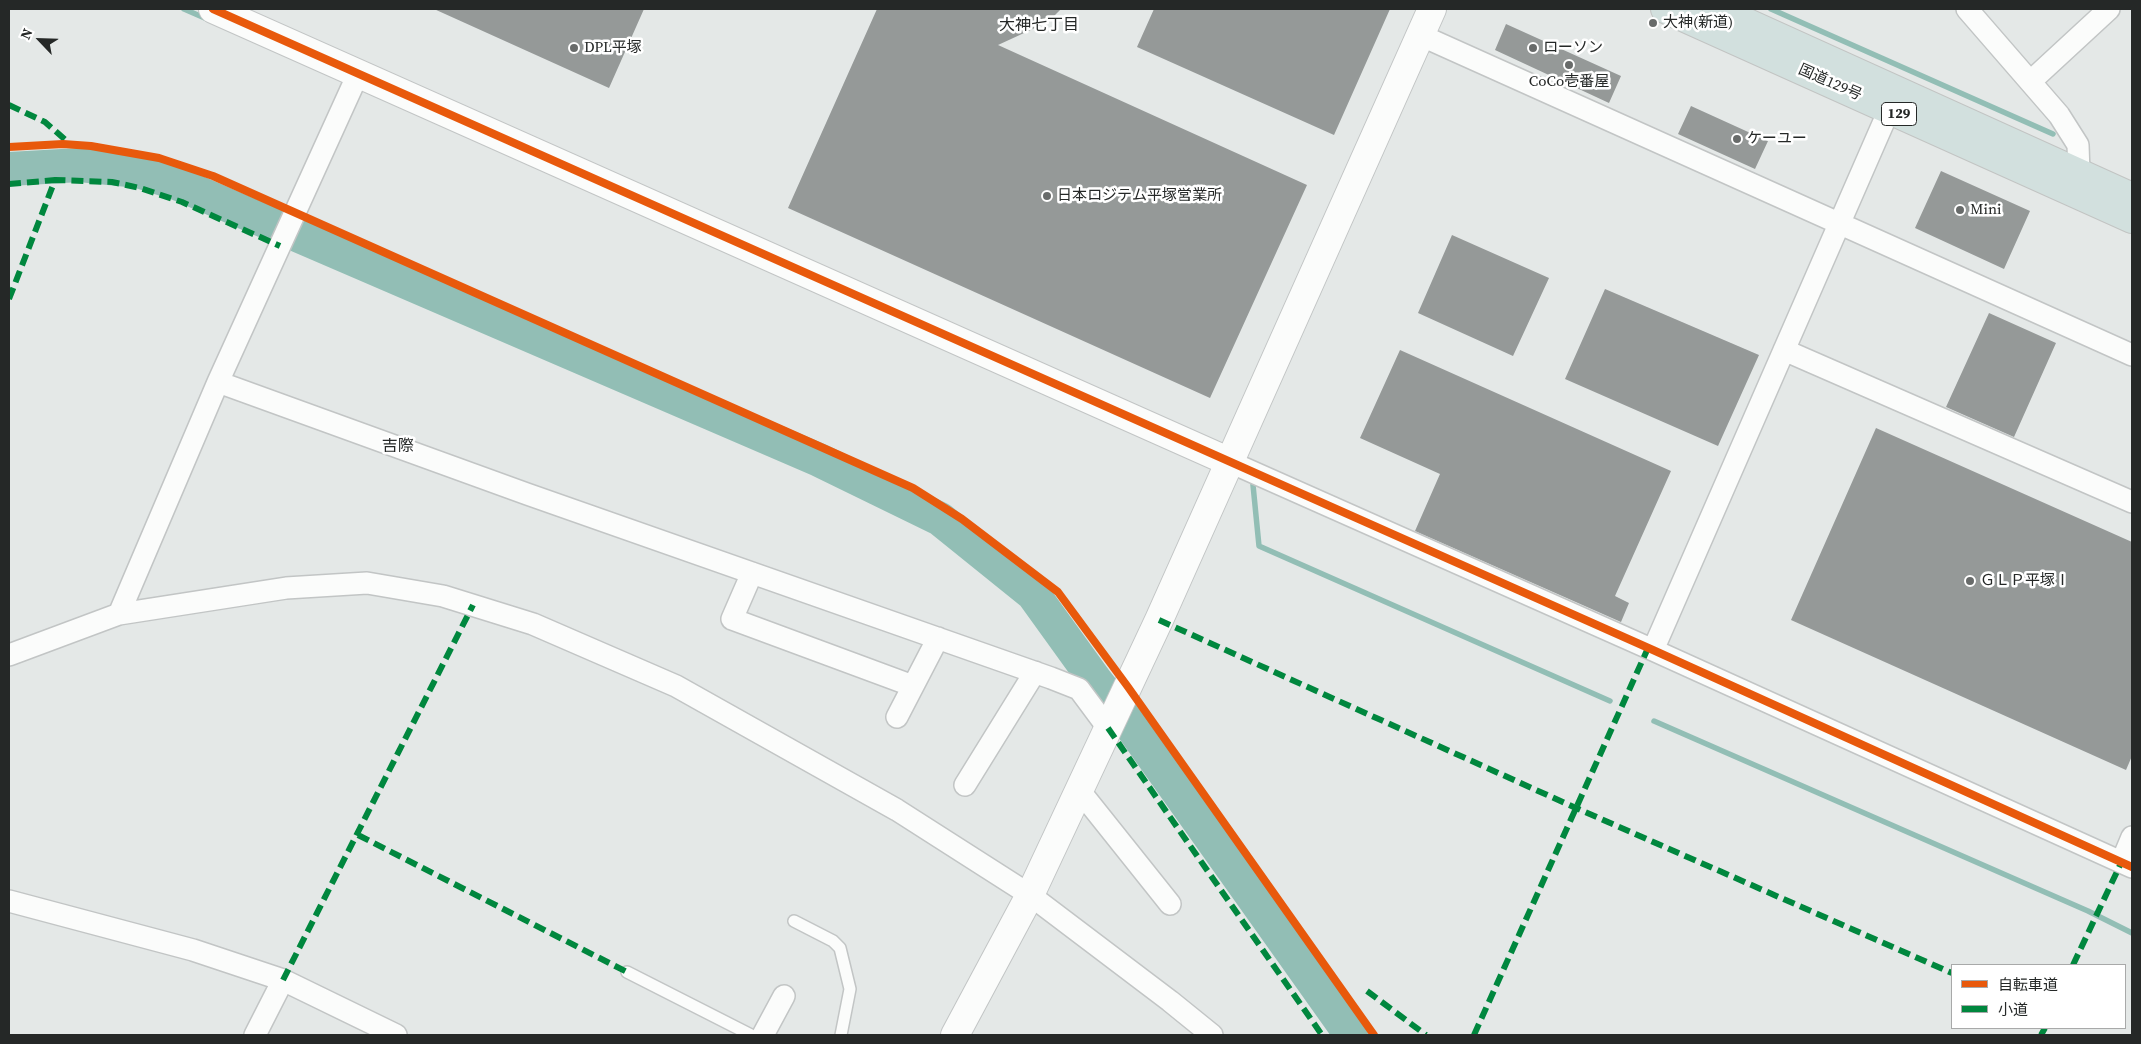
<!DOCTYPE html>
<html>
<head>
<meta charset="utf-8">
<style>
  body { margin:0 }
  #map { position:relative; width:2141px; height:1044px; overflow:hidden; background:#e4e8e7; font-family:"Source Serif 4","Noto Sans JP",serif }
  canvas { display:block }
  .frame { position:absolute; inset:0; border:10px solid #252827; pointer-events:none }
  .legend { position:absolute; left:1951px; top:964px; width:175px; height:65px; box-sizing:border-box; background:#fff; border:1px solid #a8a9a9; margin:0; padding:6px 9px; list-style:none; font-size:15px; color:#252827 }
  .legend li { display:flex; align-items:center; gap:10px; height:25px }
  .legend b { width:25px; border:1px solid #a8a9a9 }
  .north { position:absolute; left:15px; top:15px; width:50px; height:50px; -webkit-text-stroke:4px #fff; paint-order:stroke; rotate:294deg; font-size:14px; font-weight:700; line-height:20px; text-align:center; color:#252827 }
  .north::after { content:''; display:block; margin:auto; width:18px; height:22px; background:#252827; clip-path:polygon(50% 0,100% 100%,50% 72%,0 100%) }
</style>
</head>
<body>
<div id="map">
<canvas width="2141" height="1044"></canvas>
<div class="frame"></div>
<ul class="legend">
<li><b style="height:6px;background:#e8590c"></b>自転車道</li>
<li><b style="height:6px;background:#00873e"></b>小道</li>
</ul>
<div class="north">N</div>
</div>
<script>
const context = document.querySelector('canvas').getContext('2d');
context.lineJoin = 'round';
const shape = rows => new Path2D(rows.map(r => 'M' + r).join(''));
function trace(path, color, width, dash) { context.strokeStyle = color; context.lineWidth = width; context.lineCap = dash ? 'butt' : 'round'; context.setLineDash(dash || []); context.stroke(path); }
function fillPath(path, color) { context.fillStyle = color; context.fill(path, 'evenodd'); }
function write(font, color, halo, rows, align = 'center') {
  context.font = font + ' "Source Serif 4","Noto Sans JP",serif'; context.lineWidth = 5; context.setLineDash([]); context.textBaseline = 'middle'; context.strokeStyle = halo; context.fillStyle = color; for (const [text, x, y, turn = 0] of rows) {
    context.save(); context.translate(x, y); context.rotate((+turn || 0) * Math.PI / 180); context.textAlign = isNaN(turn) ? turn : align; if (halo) context.strokeText(text, 0, 0); context.fillText(text, 0, 0); context.restore();
  }
}
const stream = shape([
  [184,9,207,19],
  [1771,9,2053,134],
  [1253,485,1259,546,1610,701],
  [1654,721,2088,911,2132,933]
]);
const river = shape([
  [9,169,80,165,138,171,176,183,819,460,940,519,1033,594,1095,680,1134,730,1351,1035]
]);
const building = shape([
  [434,9,644,9,609,88],
  [877,9,1061,9,1048,22,998,45,1307,185,1210,398,788,208],
  [1154,9,1390,9,1334,135,1137,47],
  [1506,24,1621,76,1609,103,1495,50],
  [1691,106,1768,141,1755,169,1678,134],
  [1941,171,2030,211,2004,269,1915,228],
  [1452,235,1549,278,1513,356,1418,313],
  [1605,289,1759,355,1718,446,1565,379],
  [1989,313,2056,343,2014,437,1946,407],
  [1400,350,1671,471,1615,596,1629,603,1621,622,1415,531,1440,474,1360,438],
  [1876,428,2132,542,2132,756,2126,770,1791,620]
]);
const lane = shape([
  [794,921,833,941,840,948,850,989,841,1035],
  [627,972,751,1035]
]);
const street = shape([
  [1967,9,2059,115,2078,145,2079,173],
  [1420,35,2132,355],
  [2031,81,2109,9],
  [1784,350,2132,502],
  [218,382,527,494,1051,678,1079,689,1108,728],
  [1230,462,1653,650,2132,867],
  [752,573,732,619,913,686],
  [119,614,218,382,358,74],
  [1653,650,1889,110],
  [9,655,119,614,286,588,367,583,443,596,533,624,676,686,897,810,1030,895,1170,1001,1212,1035],
  [897,717,938,638],
  [965,785,1035,672],
  [1079,790,1170,904],
  [2122,861,2132,837],
  [9,901,193,950,283,980],
  [255,1035,283,980,396,1035],
  [763,1035,784,996]
]);
const secondary = shape([
  [213,9,1230,462],
  [955,1035,1030,895,1159,620,1432,9]
]);
const highway = shape([
  [1665,9,2132,219],
  [1717,9,2132,197]
]);
const quiet = shape([
  [9,105,45,122,69,143],
  [9,184,55,180],
  [9,299,55,180,112,182,140,188,182,202,280,246],
  [1159,620,1576,808,1952,973],
  [1108,728,1322,1035],
  [358,835,627,972],
  [2073,965,2122,861],
  [283,980,473,605],
  [1367,991,1426,1035],
  [1474,1035,1648,648],
  [2041,1035,2045,1028]
]);
const cycleway = shape([
  [213,9,1653,650,2132,867],
  [9,147,63,144,91,146,159,158,213,176,913,488,962,519,1058,592,1128,687,1374,1035]
]);
const markers = [
  [1653,23,5,"#686b6a"],
  [574,48,5,"#686b6a"],
  [1533,48,5,"#686b6a"],
  [1569,65,5,"#686b6a"],
  [1737,139,5,"#686b6a"],
  [1047,196,5,"#686b6a"],
  [1960,210,5,"#686b6a"],
  [1970,581,5,"#686b6a"]
];
const shields = [
  [1899,114,35]
];
const shieldNames = [
  ["129",1899,114]
];
const poiNames = [
  ["大神(新道)",1663,23],
  ["DPL平塚",584,48],
  ["ローソン",1543,48],
  ["CoCo壱番屋",1569,82,"center"],
  ["ケーユー",1747,139],
  ["日本ロジテム平塚営業所",1057,196],
  ["Mini",1970,210],
  ["ＧＬＰ平塚Ⅰ",1980,581]
];
const streetNames = [
  ["国道129号",1830,83,24]
];
const neighbourhoodNames = [
  ["大神七丁目",1039,26],
  ["吉際",398,447]
];
trace(stream, '#92beb5', 5.5);
trace(river, '#92beb5', 34);
fillPath(building, '#959998');
trace(lane, '#c2c5c5', 14);
trace(street, '#c2c5c5', 24);
trace(secondary, '#c2c5c5', 30);
trace(highway, '#c2c4c3', 30);
trace(lane, '#fbfcfb', 11);
trace(street, '#fbfcfb', 21);
trace(secondary, '#fbfcfb', 28);
trace(highway, '#d2e0de', 28);
trace(quiet, '#00873e', 6, [12, 6]);
trace(cycleway, '#e8590c', 8);
for (const [x, y, r, color] of markers) { const dot = new Path2D(); dot.arc(x, y, r, 0, 2 * Math.PI); context.fillStyle = color; context.fill(dot); trace(dot, '#fff', 2); }
for (const [x, y, w] of shields) { const box = new Path2D(); box.roundRect(x - w / 2, y - 11.5, w, 23, 4); context.fillStyle = '#fff'; context.fill(box); trace(box, '#252827', 1); }
write('bold 14px', '#252827', null, shieldNames);
write('15px', '#252827', '#fff', poiNames, 'left');
write('15px', '#252827', '#fff', streetNames);
write('16px', '#252827', '#fff', neighbourhoodNames);
</script>
</body>
</html>
